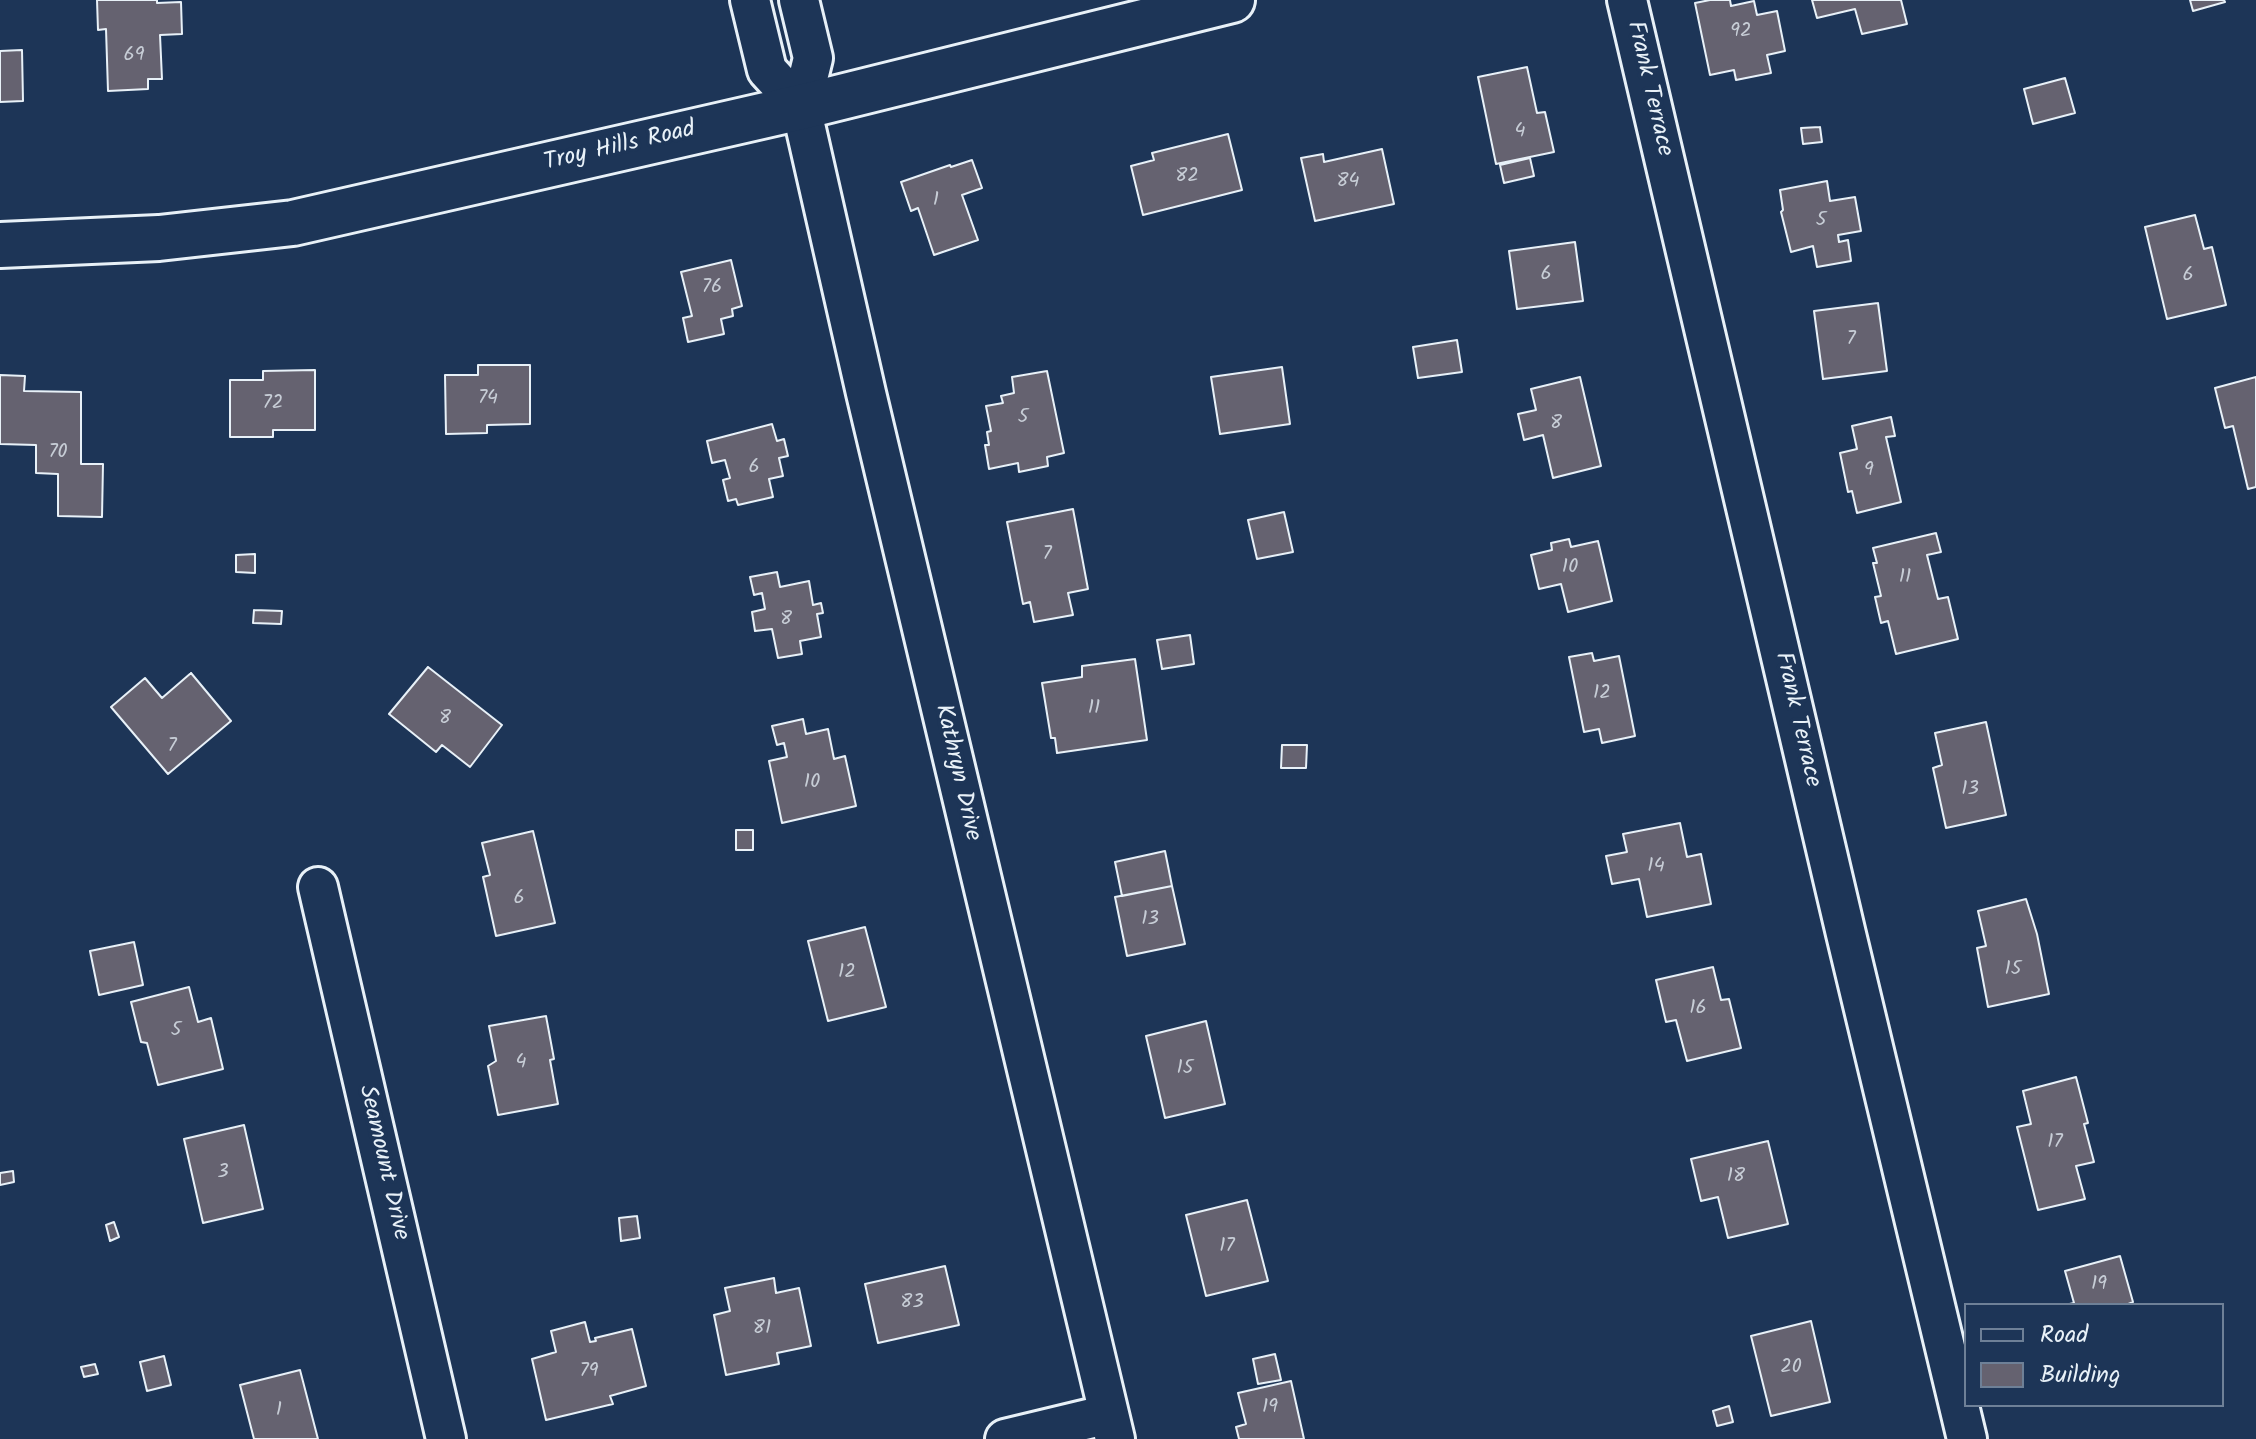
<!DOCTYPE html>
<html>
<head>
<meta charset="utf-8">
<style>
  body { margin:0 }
  #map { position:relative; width:2256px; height:1439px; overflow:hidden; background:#1d3557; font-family:Kalam,sans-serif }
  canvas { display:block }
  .legend { position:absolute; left:1964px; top:1303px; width:260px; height:104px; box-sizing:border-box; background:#1d3557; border:2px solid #6e8097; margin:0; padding:10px 14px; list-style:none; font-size:24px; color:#e8f1f8 }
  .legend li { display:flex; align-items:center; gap:16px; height:40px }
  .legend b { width:40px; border:2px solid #6e8097 }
</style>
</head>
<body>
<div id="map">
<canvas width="2256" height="1439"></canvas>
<ul class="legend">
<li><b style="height:10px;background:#1d3557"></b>Road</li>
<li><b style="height:22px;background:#656270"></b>Building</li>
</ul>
</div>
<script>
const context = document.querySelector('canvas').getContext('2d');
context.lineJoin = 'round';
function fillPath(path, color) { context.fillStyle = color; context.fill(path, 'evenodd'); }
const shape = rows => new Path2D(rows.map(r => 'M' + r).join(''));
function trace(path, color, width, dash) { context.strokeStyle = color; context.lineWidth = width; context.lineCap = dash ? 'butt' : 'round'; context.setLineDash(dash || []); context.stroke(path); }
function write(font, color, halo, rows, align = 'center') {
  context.font = font + ' Kalam,sans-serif'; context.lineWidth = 7; context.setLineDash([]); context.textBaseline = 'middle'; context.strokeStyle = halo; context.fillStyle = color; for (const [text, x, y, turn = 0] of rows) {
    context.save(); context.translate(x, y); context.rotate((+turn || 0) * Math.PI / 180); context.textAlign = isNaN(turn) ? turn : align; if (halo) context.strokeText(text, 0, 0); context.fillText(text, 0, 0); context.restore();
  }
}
const building = shape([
  [97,0,157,0,157,3,181,2,182,34,160,35,162,79,148,79,148,89,108,91,106,29,98,30,97,0],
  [1710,0,1730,0,1731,6,1754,1,1757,15,1777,11,1785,51,1767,55,1771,73,1736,80,1734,70,1710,75,1695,3,1710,0],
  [1812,0,1901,0,1907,24,1862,34,1855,9,1817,18,1812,0],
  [2190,0,2224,0,2225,2,2193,11,2190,0],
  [22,50,23,101,0,102,0,51,22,50],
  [1527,67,1537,113,1545,112,1554,152,1496,164,1478,77,1527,67],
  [2065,78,2075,113,2033,124,2024,89,2065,78],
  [1820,127,1822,142,1803,144,1801,128,1820,127],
  [1228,134,1242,190,1143,215,1131,166,1154,160,1152,153,1228,134],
  [1382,149,1394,204,1315,221,1301,158,1323,154,1324,162,1382,149],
  [1530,158,1534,176,1504,183,1500,165,1530,158],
  [972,160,982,188,962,195,978,240,934,255,918,208,911,211,901,182,950,165,951,167,972,160],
  [1827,181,1830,201,1855,197,1861,231,1838,235,1839,242,1848,240,1851,261,1817,267,1813,246,1791,252,1781,212,1783,210,1780,190,1827,181],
  [2195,215,2204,249,2212,247,2226,305,2167,319,2145,227,2195,215],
  [1575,242,1583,301,1517,309,1509,251,1575,242],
  [731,260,742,306,732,309,733,316,721,319,724,334,688,342,683,318,692,316,681,272,731,260],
  [1878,303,1887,371,1823,379,1814,311,1878,303],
  [1457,340,1462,372,1418,378,1413,347,1457,340],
  [478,365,530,365,530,424,487,425,487,433,446,434,445,375,478,375,478,365],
  [1282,367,1290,424,1220,434,1211,377,1282,367],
  [315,370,315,430,273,430,273,437,230,437,230,380,263,380,263,371,315,370],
  [1047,371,1064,453,1047,457,1048,466,1019,472,1018,463,989,469,985,445,989,445,987,432,991,431,986,406,1003,403,1001,396,1014,393,1012,377,1047,371],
  [0,375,25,376,24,391,81,392,81,464,103,464,102,517,58,516,58,474,36,473,36,445,0,444,0,375],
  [1580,377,1601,466,1553,478,1543,435,1524,440,1518,414,1536,410,1531,389,1580,377],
  [2256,377,2256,487,2248,489,2233,426,2225,428,2215,388,2256,377],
  [1891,417,1895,436,1886,437,1901,502,1857,513,1852,491,1848,492,1840,453,1857,449,1852,426,1891,417],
  [772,424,777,441,784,439,788,456,779,458,783,476,769,479,773,497,738,505,736,499,728,501,723,480,730,478,725,460,712,463,707,441,772,424],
  [1073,509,1088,589,1068,593,1073,615,1034,622,1030,602,1023,604,1007,522,1073,509],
  [1284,512,1293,552,1257,559,1248,520,1284,512],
  [1936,533,1941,552,1927,555,1938,599,1948,597,1958,639,1896,654,1888,621,1881,623,1875,597,1881,596,1873,563,1877,563,1873,548,1936,533],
  [1569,539,1571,547,1598,541,1612,601,1568,612,1561,584,1539,589,1531,555,1552,550,1551,543,1569,539],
  [255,554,255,573,236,572,236,555,255,554],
  [777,572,780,587,809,581,813,605,821,603,823,613,817,614,821,637,800,641,802,654,778,658,772,629,755,631,752,612,765,609,762,593,754,595,750,577,777,572],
  [254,610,282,611,281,624,253,623,254,610],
  [1190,635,1194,664,1162,669,1157,640,1190,635],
  [1592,653,1594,661,1619,656,1635,736,1602,743,1599,729,1584,732,1569,657,1592,653],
  [1135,659,1147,740,1057,753,1055,738,1051,738,1042,683,1082,677,1082,666,1135,659],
  [428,667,502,725,470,767,442,745,436,752,389,714,428,667],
  [191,673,231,721,168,774,111,707,145,678,162,698,191,673],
  [803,719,806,734,828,729,834,759,845,756,856,806,782,823,769,761,787,757,784,743,777,745,772,726,803,719],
  [1986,722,2006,815,1946,828,1933,768,1942,765,1935,733,1986,722],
  [1282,745,1307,745,1306,768,1281,768,1282,745],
  [1680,823,1687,857,1701,854,1711,904,1647,917,1639,879,1612,884,1606,856,1627,852,1623,834,1680,823],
  [736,830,753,830,753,850,736,850,736,830],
  [533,831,555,923,496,936,483,877,490,875,482,843,533,831],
  [1165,851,1172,886,1122,896,1115,862,1165,851],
  [1172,886,1185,944,1127,956,1115,897,1172,886],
  [2026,899,2037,934,2049,994,1988,1007,1977,948,1986,946,1978,911,2026,899],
  [865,927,886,1007,828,1021,808,941,865,927],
  [134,942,143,985,99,995,90,951,134,942],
  [1713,967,1721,1000,1729,999,1741,1048,1687,1061,1676,1020,1666,1022,1656,980,1713,967],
  [189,987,198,1022,211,1018,223,1069,158,1085,147,1043,141,1042,131,1002,189,987],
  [546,1016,554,1059,550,1060,558,1104,498,1115,488,1066,496,1061,489,1026,546,1016],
  [1206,1021,1225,1104,1165,1118,1146,1036,1206,1021],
  [2076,1077,2088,1123,2084,1124,2094,1162,2076,1166,2085,1199,2038,1210,2017,1127,2031,1124,2023,1091,2076,1077],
  [244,1125,263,1209,203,1223,184,1139,244,1125],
  [1768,1141,1788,1224,1728,1238,1718,1197,1701,1201,1691,1159,1768,1141],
  [13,1171,14,1182,0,1185,0,1173,13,1171],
  [1247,1200,1268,1281,1206,1296,1186,1215,1247,1200],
  [637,1216,640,1238,621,1241,619,1218,637,1216],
  [114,1222,119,1237,110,1241,106,1225,114,1222],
  [2120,1256,2133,1302,2126,1305,2065,1305,2074,1303,2065,1271,2120,1256],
  [945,1266,959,1325,878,1343,865,1284,945,1266],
  [774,1278,776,1293,799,1288,811,1346,777,1353,779,1364,726,1375,714,1315,730,1311,725,1288,774,1278],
  [1811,1321,1830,1402,1771,1416,1751,1336,1811,1321],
  [585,1322,590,1342,596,1341,595,1338,632,1329,646,1386,610,1396,613,1404,546,1420,532,1359,556,1352,551,1331,585,1322],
  [1275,1354,1281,1380,1258,1384,1253,1359,1275,1354],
  [164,1356,171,1385,147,1391,140,1362,164,1356],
  [95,1364,98,1374,84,1377,81,1367,95,1364],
  [300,1370,318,1439,254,1439,240,1385,300,1370],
  [1291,1381,1304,1439,1239,1439,1236,1427,1246,1424,1238,1393,1291,1381],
  [1729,1406,1733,1422,1717,1426,1713,1411,1729,1406]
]);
const minor = shape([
  [750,0,767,70,801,107],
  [799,0,813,58,801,107,866,393,1115,1439],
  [1627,0,1846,934,1967,1439],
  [318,887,446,1439],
  [1005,1439,1109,1414]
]);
const secondary = shape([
  [0,245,159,238,293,223,801,107,1232,0]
]);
const numberNames = [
  ["92",1741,33],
  ["69",134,57],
  ["4",1520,133],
  ["82",1187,178],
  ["84",1348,183],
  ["1",936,202],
  ["5",1821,222],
  ["6",1546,276],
  ["6",2188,277],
  ["76",712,289],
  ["7",1851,341],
  ["74",488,400],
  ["72",273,405],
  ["5",1023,419],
  ["8",1556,425],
  ["70",58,454],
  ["6",754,469],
  ["9",1869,472],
  ["7",1047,556],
  ["10",1570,569],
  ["11",1905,579],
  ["8",786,621],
  ["12",1602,695],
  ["11",1094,710],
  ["8",445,720],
  ["7",172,748],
  ["10",812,784],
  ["13",1970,791],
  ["14",1656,868],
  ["6",519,900],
  ["13",1150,921],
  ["15",2013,971],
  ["12",847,974],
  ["16",1698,1010],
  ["5",176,1032],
  ["4",521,1064],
  ["15",1185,1070],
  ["17",2055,1144],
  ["3",223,1174],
  ["18",1736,1178],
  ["17",1227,1248],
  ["19",2099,1286],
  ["83",912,1304],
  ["81",762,1330],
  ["20",1791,1369],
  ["79",589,1373],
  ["19",1270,1409],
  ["1",279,1412]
];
const streetNames = [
  ["Frank Terrace",1648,89,77],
  ["Troy Hills Road",620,148,-13],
  ["Frank Terrace",1796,720,77],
  ["Kathryn Drive",956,773,77],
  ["Seamount Drive",382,1163,77]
];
fillPath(building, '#656270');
trace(building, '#e8f1f8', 2);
trace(minor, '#e8f1f8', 44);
trace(secondary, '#e8f1f8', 50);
trace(minor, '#1d3557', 38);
trace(secondary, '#1d3557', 44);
write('20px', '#c7cdd6', null, numberNames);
write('24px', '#e8f1f8', '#1d3557', streetNames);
</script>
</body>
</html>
